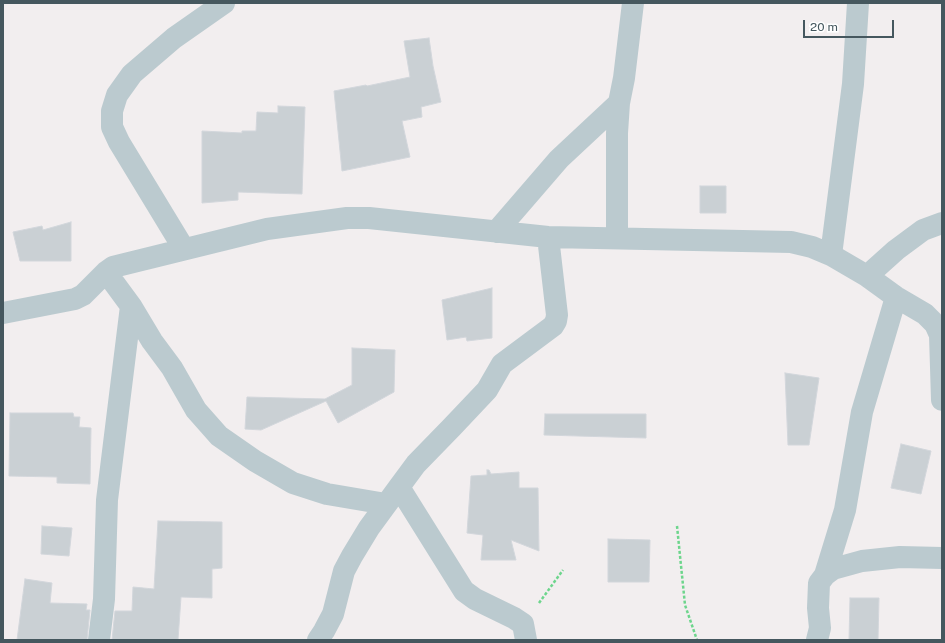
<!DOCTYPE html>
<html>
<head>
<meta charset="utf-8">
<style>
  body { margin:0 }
  #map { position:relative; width:945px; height:643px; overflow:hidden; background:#f2eeef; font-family:"Public Sans",sans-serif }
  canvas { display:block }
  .frame { position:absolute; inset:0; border:4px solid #45575e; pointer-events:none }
  .scale { position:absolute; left:803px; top:20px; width:91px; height:18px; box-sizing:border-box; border:2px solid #45575e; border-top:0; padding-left:5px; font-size:12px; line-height:14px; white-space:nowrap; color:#45575e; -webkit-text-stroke:3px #fff; paint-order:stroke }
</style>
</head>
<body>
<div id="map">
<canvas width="945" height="643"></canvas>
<div class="frame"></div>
<div class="scale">20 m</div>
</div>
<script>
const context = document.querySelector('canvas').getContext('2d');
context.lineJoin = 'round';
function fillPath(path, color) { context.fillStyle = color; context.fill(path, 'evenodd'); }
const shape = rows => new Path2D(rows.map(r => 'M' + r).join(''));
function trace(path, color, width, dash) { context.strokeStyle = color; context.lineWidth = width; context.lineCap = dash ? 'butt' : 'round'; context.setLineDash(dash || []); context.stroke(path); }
const building = shape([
  [429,38,433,66,441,102,421,107,422,117,402,121,410,157,342,171,334,91,366,85,367,86,410,77,404,41,429,38],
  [278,106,305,107,302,194,238,192,238,200,202,203,202,131,242,133,242,131,256,131,257,112,278,113,278,106],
  [700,186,726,186,726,213,700,213,700,186],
  [71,222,71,261,20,261,13,232,42,226,43,230,71,222],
  [492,288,492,338,467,341,466,337,447,340,442,300,492,288],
  [352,348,395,350,394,392,338,423,326,401,261,430,245,429,247,397,325,399,352,385,352,348],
  [785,373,819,378,809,445,788,445,785,373],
  [10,413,73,413,74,417,80,417,79,427,91,428,90,484,57,483,57,477,9,476,10,413],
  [545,414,646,414,646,438,544,435,545,414],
  [901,444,931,451,921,494,891,488,901,444],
  [487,470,489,470,491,474,519,472,519,488,538,488,539,551,511,540,516,560,481,560,483,535,467,533,471,476,487,475,487,470],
  [158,521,222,522,222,568,212,569,212,598,181,597,178,640,112,640,115,611,132,611,133,587,154,589,158,521],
  [42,526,72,528,69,556,41,554,42,526],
  [608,539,650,540,649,582,608,582,608,539],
  [25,579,52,583,50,603,87,604,86,610,90,610,87,640,17,640,25,579],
  [850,598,879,598,878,640,849,640,850,598]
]);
const path = shape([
  [677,526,685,605,697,640],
  [539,603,563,570]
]);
const street = shape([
  [496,232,559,159,619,103],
  [617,238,617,133,619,103,624,78,633,3],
  [184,249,119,142,112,127,112,111,117,95,132,74,174,38,224,3],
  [831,255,853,84,858,3],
  [106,272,131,306,152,341,172,368,196,410,219,436,255,461,293,483,327,494,386,504],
  [867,276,896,250,923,230,942,223],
  [3,313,75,299,83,295,106,272,113,267,121,265,267,229,347,218,369,218,548,237,791,242,812,247,831,255,867,276,896,297,925,314,935,324,940,335,942,400],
  [399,487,464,591,475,599,514,618,523,624,526,640],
  [825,575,845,510,862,412,896,297],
  [99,640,104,599,107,500,131,306],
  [318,640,324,631,333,614,344,571,352,556,369,528,399,487,416,464,452,427,487,390,502,364,553,326,556,321,557,315,548,237],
  [817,640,820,628,818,608,819,583,825,575,833,569,862,561,900,557,942,558]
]);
fillPath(building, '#cad0d4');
trace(building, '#d2d6db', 1);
trace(path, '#6dd58c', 2.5, [3, 2]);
trace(street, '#bbcacf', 22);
</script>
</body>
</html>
